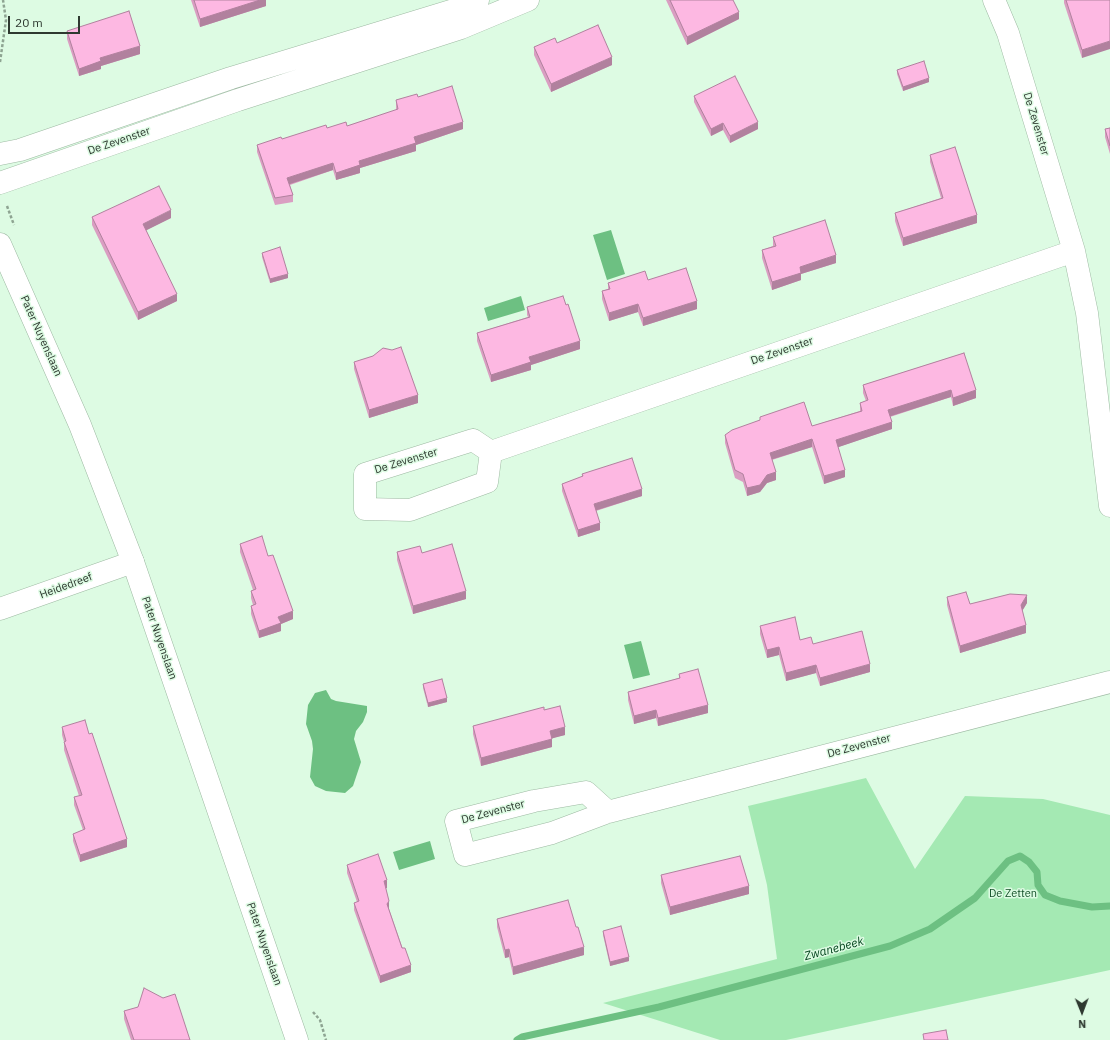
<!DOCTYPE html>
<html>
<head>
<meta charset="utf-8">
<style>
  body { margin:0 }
  #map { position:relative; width:1110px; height:1040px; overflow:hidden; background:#ddfbe3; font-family:"IBM Plex Sans",sans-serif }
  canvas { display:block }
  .north { position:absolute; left:1062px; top:992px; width:40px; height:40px; -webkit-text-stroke:3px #ddfbe3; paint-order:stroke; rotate:179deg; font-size:11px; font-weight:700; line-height:16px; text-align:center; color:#2e3930 }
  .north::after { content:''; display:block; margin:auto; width:14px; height:18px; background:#2e3930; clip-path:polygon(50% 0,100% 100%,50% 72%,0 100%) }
  .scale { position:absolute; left:8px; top:16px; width:72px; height:18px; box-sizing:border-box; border:2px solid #2e3930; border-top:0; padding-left:5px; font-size:12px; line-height:14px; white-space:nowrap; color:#2e3930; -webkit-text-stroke:3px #ddfbe3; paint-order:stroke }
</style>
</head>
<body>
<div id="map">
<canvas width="1110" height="1040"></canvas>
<div class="north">N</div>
<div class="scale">20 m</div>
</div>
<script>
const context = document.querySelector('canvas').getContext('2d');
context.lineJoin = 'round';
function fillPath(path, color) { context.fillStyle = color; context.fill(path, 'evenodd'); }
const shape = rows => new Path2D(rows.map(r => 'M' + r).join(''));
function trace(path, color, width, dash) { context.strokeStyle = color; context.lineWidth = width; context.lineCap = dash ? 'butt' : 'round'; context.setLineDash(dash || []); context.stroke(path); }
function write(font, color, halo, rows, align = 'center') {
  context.font = font + ' "IBM Plex Sans",sans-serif'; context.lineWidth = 3; context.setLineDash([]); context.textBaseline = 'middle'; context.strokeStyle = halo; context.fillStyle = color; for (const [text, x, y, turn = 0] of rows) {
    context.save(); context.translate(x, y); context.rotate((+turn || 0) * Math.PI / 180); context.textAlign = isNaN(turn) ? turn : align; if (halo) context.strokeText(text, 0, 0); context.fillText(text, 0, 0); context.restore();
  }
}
const green = shape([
  [866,778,915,869,965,796,1043,799,1110,815,1110,970,786,1040,720,1040,603,1003,777,959,767,885,748,806]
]);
const water = shape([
  [611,230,625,274,607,280,593,235],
  [521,296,525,310,488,321,484,308],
  [641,641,650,675,633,679,624,645],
  [326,690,331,699,336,701,367,706,367,712,363,722,356,731,354,739,361,762,353,786,345,793,326,791,315,786,310,777,313,749,312,741,306,724,308,705,315,693],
  [430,841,435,859,399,870,393,852]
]);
const stream = shape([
  [517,1040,522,1037,659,1007,890,946,930,929,975,898,1008,861,1020,856,1029,862,1037,872,1038,885,1045,895,1060,901,1092,907,1110,906]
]);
const path = shape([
  [0,62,6,20,3,0],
  [7,206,14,225],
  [313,1012,320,1020,326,1040]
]);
const minor = shape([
  [994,0,1008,33,1074,251,1087,313,1110,506],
  [0,154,20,150,231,78,454,10,478,0],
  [0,183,238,100,461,28,528,0],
  [473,440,491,452,487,482,410,510,365,509,365,474,473,440],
  [491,452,1074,251],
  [0,609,133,562],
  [608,812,586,792,534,801,456,821,465,855,552,833,608,812,1110,682]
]);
const tertiary = shape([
  [0,244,80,425,133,562,297,1040]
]);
const wall = shape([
  [191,0,266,0,266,6,200,27],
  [666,0,733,0,739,19,687,45],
  [1064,0,1110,0,1082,58,1064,3],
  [67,31,140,54,101,66,101,69,79,76,67,39],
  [557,43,612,65,551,92,534,55,534,47],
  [897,70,929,82,903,91,897,74],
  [694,96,758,129,730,143,723,130,711,136,694,102],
  [418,97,463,129,416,145,416,151,360,168,360,173,336,180,333,170,290,185,293,195,293,202,275,205,257,152,257,145,282,139,327,128,347,126,396,110,396,100],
  [1110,128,1110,154,1105,137,1105,129],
  [930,155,977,223,903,246,895,221,895,213,941,198,930,162],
  [92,217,171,218,146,230,177,301,138,320,92,225],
  [773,237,836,263,801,274,801,280,772,290,762,258,762,250,773,246],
  [262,253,288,278,270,283,262,257],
  [648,280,697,309,643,326,638,312,609,321,602,299,602,291,608,289,608,283],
  [527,307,580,349,531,365,531,370,491,382,477,341,477,333,528,317,527,315],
  [964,353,976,398,953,406,951,397,890,417,892,429,838,447,845,477,824,484,812,447,772,460,776,480,767,483,760,492,747,496,743,482,735,478,725,443,725,435,760,420,760,417,812,426,860,411,860,403,866,401,863,393,863,385],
  [354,362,418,403,369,418,354,369],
  [582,474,642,496,596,511,600,530,578,537,562,491,562,484,582,477],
  [240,544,268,556,293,619,281,624,281,631,259,638,251,614,251,606,253,605,251,598,251,591,253,590,240,552],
  [397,552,422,553,466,599,413,614,397,560],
  [947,597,970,604,1027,603,1022,611,1026,633,960,653,947,605],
  [760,626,800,640,813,644,870,672,820,686,816,673,786,681,779,655,767,658,760,634],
  [679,674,708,713,658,726,656,718,634,724,628,700,628,692,679,678],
  [423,684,447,702,428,707,423,688],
  [544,710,565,735,552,738,552,747,481,766,473,734,473,726],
  [62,727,127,847,80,862,73,841,73,834,83,830,74,805,74,797,79,796,64,750,64,742,62,735],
  [347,865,387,888,386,888,389,908,389,909,411,972,380,983,354,910,354,903,357,902,347,873],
  [661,875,749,894,670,915,661,883],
  [497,919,576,927,584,955,513,975,509,957,505,958,497,927],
  [603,931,629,961,610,966,603,935],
  [124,1011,190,1040,131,1040,124,1019]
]);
const shadedWall = shape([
  [260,0,266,0,266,6,200,27,200,19],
  [739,12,739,19,687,45,687,37],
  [1110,41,1110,49,1082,58,1082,50],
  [140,46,140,54,101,66,101,69,79,76,79,69,100,58],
  [612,57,612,65,551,92,551,84],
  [929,78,929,82,903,91,903,87],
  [463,122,463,129,416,145,416,151,360,168,360,173,336,180,336,173,359,161,414,137],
  [758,122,758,129,730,143,730,136],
  [723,123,723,130,711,136,711,129],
  [333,163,333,170,287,185,287,178],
  [171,210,171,218,143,232,143,224],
  [977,215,977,223,903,246,903,238],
  [836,255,836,263,801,274,801,280,772,290,772,282,800,267],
  [288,274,288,278,270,283,270,279],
  [177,294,177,301,138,320,138,312],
  [697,301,697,309,643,326,643,318],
  [638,304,638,312,609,321,609,313],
  [580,341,580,349,531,365,531,370,491,382,491,375,529,357],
  [951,390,951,397,888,417,888,410],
  [976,390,976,398,953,406,953,398],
  [418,395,418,403,369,418,369,410],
  [892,422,892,429,836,448,836,440],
  [812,439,812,447,770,460,770,453],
  [845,470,845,477,824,484,824,476],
  [776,472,776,480,767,483,760,492,747,496,747,488,767,475],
  [642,489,642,496,594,511,594,504],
  [600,523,600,530,578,537,578,530],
  [466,591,466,599,413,614,413,606],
  [1027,595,1027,603,1021,613,1021,605],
  [293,611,293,619,281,624,281,631,259,638,259,631,278,617],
  [1026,625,1026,633,960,653,960,646],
  [779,647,779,655,767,658,767,650],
  [870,664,870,672,820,686,820,678],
  [816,665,816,673,786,681,786,673],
  [447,698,447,702,428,707,428,703],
  [708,705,708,713,658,726,658,718],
  [656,710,656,718,634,724,634,716],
  [565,727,565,735,550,739,550,731],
  [552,739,552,747,481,766,481,758],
  [127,839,127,847,80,862,80,855],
  [387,880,387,888,384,889,384,881],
  [749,886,749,894,670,915,670,907],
  [389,901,389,908,387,911,387,904],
  [584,947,584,955,513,975,513,967],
  [509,949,509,957,505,958,505,950],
  [629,957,629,961,610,966,610,962],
  [411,965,411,972,380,983,380,976]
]);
const building = shape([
  [194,0,260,0,200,19,194,0],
  [670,0,733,0,739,12,687,37,670,0],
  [1066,0,1110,0,1110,41,1082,50,1066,0],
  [129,11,140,46,100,58,101,61,79,69,67,31,129,11],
  [598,25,612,57,551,84,534,47,555,38,557,43,598,25],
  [924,61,929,78,903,87,897,70,924,61],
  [735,76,758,122,730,136,723,123,711,129,694,96,735,76],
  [452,86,463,122,414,137,416,143,359,161,360,165,336,173,333,163,287,178,293,195,275,198,257,145,281,137,282,139,326,125,327,128,346,122,347,126,398,109,396,100,417,94,418,97,452,86],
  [1110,128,1110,146,1105,129,1110,128],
  [955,147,977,215,903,238,895,213,943,198,930,155,955,147],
  [159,186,171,210,143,224,177,294,138,312,92,217,159,186],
  [825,220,836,255,800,267,801,273,772,282,762,250,776,246,773,237,825,220],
  [280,247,288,274,270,279,262,253,280,247],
  [686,268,697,301,643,318,638,304,609,313,602,291,610,289,608,283,645,271,648,280,686,268],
  [563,296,566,305,568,304,580,341,529,357,531,362,491,375,477,333,530,317,527,307,563,296],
  [401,347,418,395,369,410,354,362,373,356,383,348,392,350,401,347],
  [964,353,976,390,953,398,951,390,888,410,892,422,836,440,845,470,824,476,812,439,770,453,776,472,767,475,760,485,747,488,743,474,735,470,725,435,732,430,760,420,760,417,804,402,812,426,862,411,860,403,868,400,863,385,964,353],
  [632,458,642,489,594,504,600,523,578,530,562,484,583,476,582,474,632,458],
  [262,536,268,556,273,555,293,611,278,617,281,623,259,631,251,606,256,604,251,591,256,589,240,544,262,536],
  [452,544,466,591,413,606,397,552,420,546,422,553,452,544],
  [966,592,970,604,1010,594,1027,595,1021,605,1026,625,960,646,947,597,966,592],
  [795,617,800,640,811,637,813,644,862,631,870,664,820,678,816,665,786,673,779,647,767,650,760,626,795,617],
  [698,669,708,705,658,718,656,710,634,716,628,692,680,678,679,674,698,669],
  [442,679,447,698,428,703,423,684,442,679],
  [560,706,565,727,550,731,552,739,481,758,473,726,544,707,544,710,560,706],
  [85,720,89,734,92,733,127,839,80,855,73,834,85,829,74,797,82,795,64,742,66,741,62,727,85,720],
  [378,854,387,880,384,881,389,901,387,904,402,948,405,948,411,965,380,976,354,903,359,901,347,865,378,854],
  [740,856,749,886,670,907,661,875,740,856],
  [568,900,576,927,578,927,584,947,513,967,509,949,505,950,497,919,568,900],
  [621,926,629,957,610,962,603,931,621,926],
  [144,988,163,998,175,994,190,1040,134,1040,124,1011,138,1007,144,988],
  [946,1030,948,1040,924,1040,923,1034,946,1030]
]);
const streetNames = [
  ["De Zevenster",1036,124,73],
  ["De Zevenster",119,141,-19],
  ["Pater Nuyenslaan",41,336,66],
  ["De Zevenster",782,351,-19],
  ["De Zevenster",406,461,-17],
  ["Heidedreef",66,586,-20],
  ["Pater Nuyenslaan",159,638,71],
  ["De Zevenster",859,746,-15],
  ["De Zevenster",493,812,-15],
  ["Pater Nuyenslaan",264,944,71]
];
const parkNames = [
  ["De Zetten",1013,894]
];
const waterNames = [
  ["Zwanebeek",834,949,-15]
];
fillPath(green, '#a4e9b3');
fillPath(water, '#6dc082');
trace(stream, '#6dc082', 7);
trace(minor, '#9db9a2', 23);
trace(tertiary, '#9db9a2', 23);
trace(path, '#8ea492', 2.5, [3, 2]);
trace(minor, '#fff', 22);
trace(tertiary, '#fff', 22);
fillPath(wall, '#da9ec2');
fillPath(shadedWall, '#b1819e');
fillPath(building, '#fdb8e2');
trace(building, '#b1819e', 1);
write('11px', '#2e3930', '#ddfbe3', streetNames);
write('11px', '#124f27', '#ddfbe3', parkNames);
write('italic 12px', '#05461f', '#ddfbe3', waterNames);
</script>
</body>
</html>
